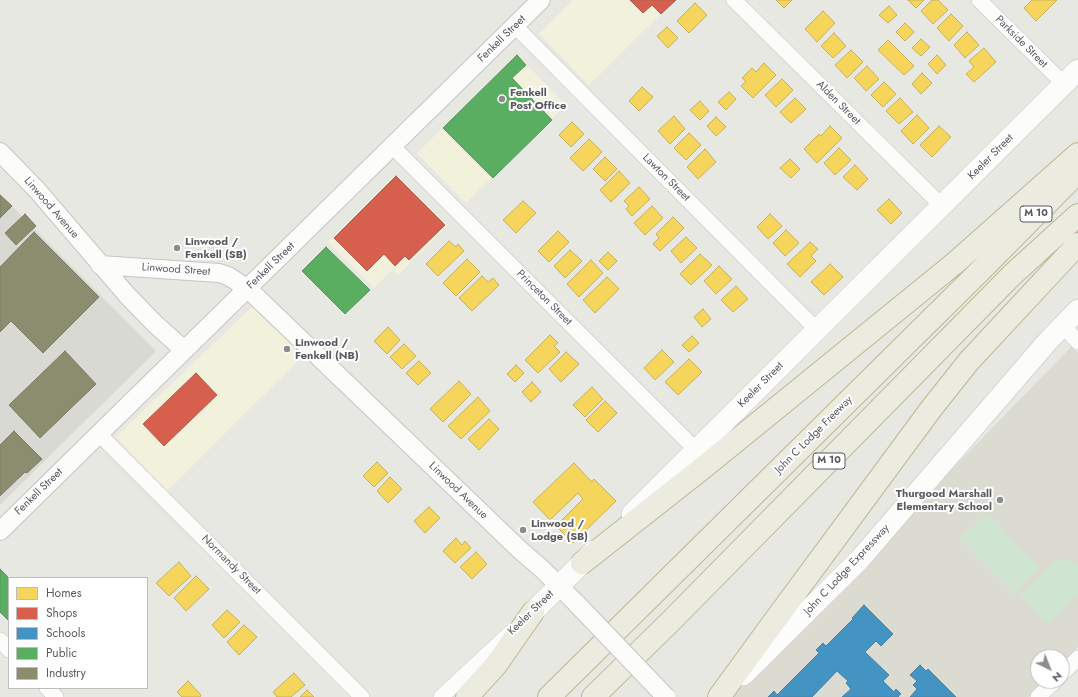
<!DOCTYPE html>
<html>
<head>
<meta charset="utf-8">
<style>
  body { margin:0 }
  #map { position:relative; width:1078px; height:697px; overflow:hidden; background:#e8e8e3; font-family:Jost,sans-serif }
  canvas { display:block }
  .legend { position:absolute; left:8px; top:577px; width:140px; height:112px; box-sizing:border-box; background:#fff; border:1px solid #bdbdbf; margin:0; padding:5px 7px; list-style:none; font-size:12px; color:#595b60 }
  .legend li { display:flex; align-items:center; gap:8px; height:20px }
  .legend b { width:20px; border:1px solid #bdbdbf }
  .north { position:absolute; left:1030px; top:649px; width:40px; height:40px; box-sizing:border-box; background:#fff; border:1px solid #bdbdbf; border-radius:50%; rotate:137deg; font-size:11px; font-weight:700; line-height:16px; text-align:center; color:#595b60 }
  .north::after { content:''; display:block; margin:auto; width:14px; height:18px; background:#8b8c8e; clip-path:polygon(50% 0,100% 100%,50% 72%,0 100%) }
</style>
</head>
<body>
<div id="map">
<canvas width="1078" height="697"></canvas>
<ul class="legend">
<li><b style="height:11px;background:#f6d55c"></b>Homes</li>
<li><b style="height:11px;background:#d6604d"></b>Shops</li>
<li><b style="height:11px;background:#4393c3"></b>Schools</li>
<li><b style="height:11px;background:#5aae61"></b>Public</li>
<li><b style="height:11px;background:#8c8c6e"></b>Industry</li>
</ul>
<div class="north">N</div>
</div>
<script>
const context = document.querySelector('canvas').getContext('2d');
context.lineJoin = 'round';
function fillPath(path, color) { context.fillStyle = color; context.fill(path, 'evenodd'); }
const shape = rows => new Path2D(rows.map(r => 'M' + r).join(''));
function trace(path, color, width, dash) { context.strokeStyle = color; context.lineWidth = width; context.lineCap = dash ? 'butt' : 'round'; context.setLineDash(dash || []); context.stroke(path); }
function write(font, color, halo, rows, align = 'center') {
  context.font = font + ' Jost,sans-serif'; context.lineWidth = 4; context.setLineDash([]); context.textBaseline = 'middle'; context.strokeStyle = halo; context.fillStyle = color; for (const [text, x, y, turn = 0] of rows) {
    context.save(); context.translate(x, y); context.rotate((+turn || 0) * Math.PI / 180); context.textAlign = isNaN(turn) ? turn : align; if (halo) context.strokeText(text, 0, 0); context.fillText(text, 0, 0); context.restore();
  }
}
const commercial = shape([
  [573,0,675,0,589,85,539,34],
  [517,55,566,105,466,203,417,153],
  [396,174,448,225,398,275,392,270,374,288,328,242],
  [254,305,305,354,167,491,116,437]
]);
const industrial = shape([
  [0,194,156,351,0,505]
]);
const education = shape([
  [1072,346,1078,353,1078,647,1062,663,1062,657,1038,657,1038,681,1044,681,1029,697,730,697]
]);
const green = shape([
  [987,512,1040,568,1015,595,959,538],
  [1056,560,1071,560,1078,567,1078,595,1050,623,1046,623,1020,597]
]);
const homes = shape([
  [776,0,792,0,784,8,776,0],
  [908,0,924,0,916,8,908,0],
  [932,0,938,0,948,10,933,24,921,11,932,0],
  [1032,0,1057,0,1036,21,1024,8,1032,0],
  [695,3,707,15,689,33,677,21,695,3],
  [889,6,897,15,888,23,879,15,889,6],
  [823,11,835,23,817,42,805,29,823,11],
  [951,14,963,26,949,41,937,28,951,14],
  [905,23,914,32,905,41,896,32,905,23],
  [667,27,678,38,668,48,657,36,667,27],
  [967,32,979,45,965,58,954,45,967,32],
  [834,33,846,46,833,58,821,46,834,33],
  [921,39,930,47,921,56,912,48,921,39],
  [888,40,914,66,904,75,878,50,888,40],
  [984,48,996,62,974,82,966,74,974,67,969,61,984,48],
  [851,50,863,62,847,78,835,65,851,50],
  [937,55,946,65,937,74,928,64,937,55],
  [764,63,776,75,753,98,741,86,746,81,742,78,752,68,756,72,764,63],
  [867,66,879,79,866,91,854,78,867,66],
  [922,73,932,83,921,94,912,84,922,73],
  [782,79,793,90,776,107,765,95,782,79],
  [884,82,896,94,883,107,871,95,884,82],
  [642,87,653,97,639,111,629,101,642,87],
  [729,92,736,99,726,110,718,102,729,92],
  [795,98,806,109,791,123,780,112,795,98],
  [900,98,913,112,899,124,886,111,900,98],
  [700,101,709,111,700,120,690,110,700,101],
  [917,115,929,128,913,144,901,131,917,115],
  [674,116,685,129,670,144,658,131,674,116],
  [716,117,726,127,716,136,707,126,716,117],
  [572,122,584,134,571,147,559,135,572,122],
  [830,126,842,138,817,163,804,149,819,134,821,136,830,126],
  [939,126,951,137,932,157,920,145,939,126],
  [689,133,701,145,686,160,674,148,689,133],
  [589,139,602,152,583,171,570,158,589,139],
  [839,148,851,160,835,175,824,163,839,148],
  [705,149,716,162,698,179,687,167,705,149],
  [605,157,617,169,605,181,593,169,605,157],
  [790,159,800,169,791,178,780,168,790,159],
  [855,165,868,179,857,190,843,177,855,165],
  [619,171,630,183,611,202,600,190,619,171],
  [639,187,650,199,632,216,626,209,629,206,624,201,639,187],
  [889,199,902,213,891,224,877,210,889,199],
  [523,201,536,213,516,233,503,220,523,201],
  [652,206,663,218,645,235,634,223,652,206],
  [770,214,782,226,768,239,757,227,770,214],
  [673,217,684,228,660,251,653,244,659,238,656,234,673,217],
  [786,230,799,243,785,256,773,243,786,230],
  [558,231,569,242,549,262,538,251,558,231],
  [686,237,697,248,681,263,671,251,686,237],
  [449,241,456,247,458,244,464,251,438,276,426,264,449,241],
  [810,242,818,249,811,256,816,261,800,277,787,264,810,242],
  [570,250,582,261,565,278,554,266,570,250],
  [608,252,617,261,608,270,599,261,608,252],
  [700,254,712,265,691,285,680,274,700,254],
  [467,259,480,272,456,296,443,283,467,259],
  [591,260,603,273,579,297,567,284,591,260],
  [830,264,843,277,824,295,811,282,830,264],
  [719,266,732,279,716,294,704,281,719,266],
  [482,276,488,282,493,278,499,285,472,311,459,298,482,276],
  [607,277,619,289,595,313,583,300,607,277],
  [736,286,748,299,733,312,721,300,736,286],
  [703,309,711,319,702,327,694,317,703,309],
  [388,327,400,340,387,354,374,341,388,327],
  [550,335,558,343,554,346,560,352,538,373,525,360,550,335],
  [692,336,699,343,689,352,682,345,692,336],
  [404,344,416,356,402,369,390,357,404,344],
  [662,350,674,362,655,380,644,368,662,350],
  [566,352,579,364,561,382,549,369,566,352],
  [689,359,702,372,678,395,665,382,689,359],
  [419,361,431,373,418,385,406,373,419,361],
  [516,365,524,373,515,382,507,374,516,365],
  [459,381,471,394,443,422,430,409,459,381],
  [532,382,541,392,531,402,522,392,532,382],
  [592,387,603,399,585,417,573,405,592,387],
  [478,397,490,411,461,439,448,426,478,397],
  [605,401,617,413,598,432,586,420,605,401],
  [489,419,499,429,479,450,468,439,489,419],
  [377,462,388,473,374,487,363,476,377,462],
  [574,463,592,482,594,479,616,501,573,543,556,526,583,499,578,493,550,520,533,502,574,463],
  [390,477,402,489,388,503,377,491,390,477],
  [429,507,440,518,425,533,414,521,429,507],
  [456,538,462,545,465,541,471,548,455,563,443,551,456,538],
  [476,552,487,564,472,579,460,567,476,552],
  [179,562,191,576,169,596,156,583,179,562],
  [196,576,209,589,186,611,174,598,196,576],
  [227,610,240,622,224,638,212,625,227,610],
  [244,625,257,637,239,655,227,642,244,625],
  [294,673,305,685,291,697,277,697,273,692,294,673],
  [188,681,201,695,200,697,182,697,177,692,188,681],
  [307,690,314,697,300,697,307,690]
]);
const shops = shape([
  [630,0,676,0,661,14,652,5,643,13,630,0],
  [396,176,445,225,409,260,405,256,395,266,384,254,367,271,334,238,396,176],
  [196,373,217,395,164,446,143,424,196,373]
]);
const schools = shape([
  [864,605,893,634,881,646,876,641,865,652,889,675,883,681,894,692,896,689,901,694,898,696,899,697,842,697,851,689,846,683,848,681,837,671,812,697,768,697,774,691,777,695,819,653,816,650,823,643,826,646,853,619,852,618,864,605],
  [920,665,926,671,928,669,956,697,910,697,917,689,913,685,917,681,910,675,920,665]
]);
const public = shape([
  [517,55,526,65,512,78,552,120,493,178,443,128,517,55],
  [326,247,370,290,345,314,302,271,326,247],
  [0,569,9,578,9,621,0,612,0,569]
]);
const industry = shape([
  [0,195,12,206,0,218,0,195],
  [25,214,36,226,16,245,5,233,25,214],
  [34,232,99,297,43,353,11,321,0,332,0,267,34,232],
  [65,351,96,384,40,438,9,405,65,351],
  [14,431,42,459,27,473,25,472,0,496,0,445,14,431]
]);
const minor = shape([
  [734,0,942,206],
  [979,0,1064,84],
  [515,26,817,330],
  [392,146,696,450],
  [1063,326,1078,342],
  [99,434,362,697],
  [0,640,9,650],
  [1062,674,1078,658],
  [47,688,56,697],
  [441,697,510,633],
  [1038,697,1055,681]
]);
const tertiary = shape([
  [0,152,37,190,127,295,154,323,184,350],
  [100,265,219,273,228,276,247,288,520,550,542,569,577,604],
  [0,531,541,0]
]);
const secondary = shape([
  [632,514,1078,70],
  [533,612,594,551],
  [743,675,860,559,1048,341,1078,310]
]);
const motorway = shape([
  [582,563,704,467,955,263,1078,154],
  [467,697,496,665,533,612],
  [549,697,982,269,1078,172],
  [593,697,669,623,1012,275,1078,215],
  [719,697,773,623,931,409,969,361,1078,244]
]);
const tertiaryBridge = shape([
  [577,604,666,697]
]);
const markers = [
  [502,99,4,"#8b8c8e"],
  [177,248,4,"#8b8c8e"],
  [287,349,4,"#8b8c8e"],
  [1000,500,4,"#8b8c8e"],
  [523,530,4,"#8b8c8e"]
];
const shields = [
  [1036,214,32],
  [829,461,32]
];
const shieldNames = [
  ["M 10",1036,214],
  ["M 10",829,461]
];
const streetNames = [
  ["Fenkell Street",502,39,-44],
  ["Parkside Street",1021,42,45],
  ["Alden Street",838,103,45],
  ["Keeler Street",991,157,-45],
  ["Lawton Street",666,178,45],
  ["Linwood Avenue",51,208,49],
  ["Fenkell Street",271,266,-44],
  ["Linwood Street",176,270,4],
  ["Princeton Street",544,298,45],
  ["Keeler Street",761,385,-45],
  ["John C Lodge Freeway",814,435,-45],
  ["Linwood Avenue",458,491,44],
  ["Fenkell Street",39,492,-44],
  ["Normandy Street",231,565,45],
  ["John C Lodge Expressway",847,570,-47],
  ["Keeler Street",531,613,-44]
];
const poiNames = [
  ["Fenkell",510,93],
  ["Post Office",510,106],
  ["Linwood /",185,242],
  ["Fenkell (SB)",185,255],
  ["Linwood /",295,343],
  ["Fenkell (NB)",295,356],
  ["Thurgood Marshall",992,494,"right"],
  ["Elementary School",992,507,"right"],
  ["Linwood /",531,524],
  ["Lodge (SB)",531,537]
];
fillPath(commercial, '#f2f1db');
fillPath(industrial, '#d9d9d4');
fillPath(education, '#dcdbd2');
fillPath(green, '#d0e5d1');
fillPath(homes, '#f6d55c');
trace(homes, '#c7b05d', 1);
fillPath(shops, '#d6604d');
trace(shops, '#b05e53', 1);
fillPath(schools, '#4393c3');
trace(schools, '#4a82a5', 1);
fillPath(public, '#5aae61');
trace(public, '#5a9561', 1);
fillPath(industry, '#8c8c6e');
trace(industry, '#7d7d6a', 1);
trace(minor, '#c5c5c3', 16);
trace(tertiary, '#c5c5c3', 20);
trace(secondary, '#c5c5c4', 22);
trace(motorway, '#bdb692', 24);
trace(minor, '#fcfcfb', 15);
trace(tertiary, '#fcfcfb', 18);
trace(secondary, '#fcfcfb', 21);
trace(motorway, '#ecebe0', 22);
trace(tertiaryBridge, '#c5c5c3', 20, []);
trace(tertiaryBridge, '#fcfcfb', 18);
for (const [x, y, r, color] of markers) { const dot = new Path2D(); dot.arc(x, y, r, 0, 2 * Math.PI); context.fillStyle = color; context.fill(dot); trace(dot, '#fff', 1.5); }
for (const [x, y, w] of shields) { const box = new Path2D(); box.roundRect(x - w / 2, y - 8, w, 16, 3); context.fillStyle = '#fff'; context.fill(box); trace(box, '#595b60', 1); }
write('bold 10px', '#595b60', null, shieldNames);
write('11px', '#595b60', '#fff', streetNames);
write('bold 11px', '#595b60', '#fff', poiNames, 'left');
</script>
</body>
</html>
